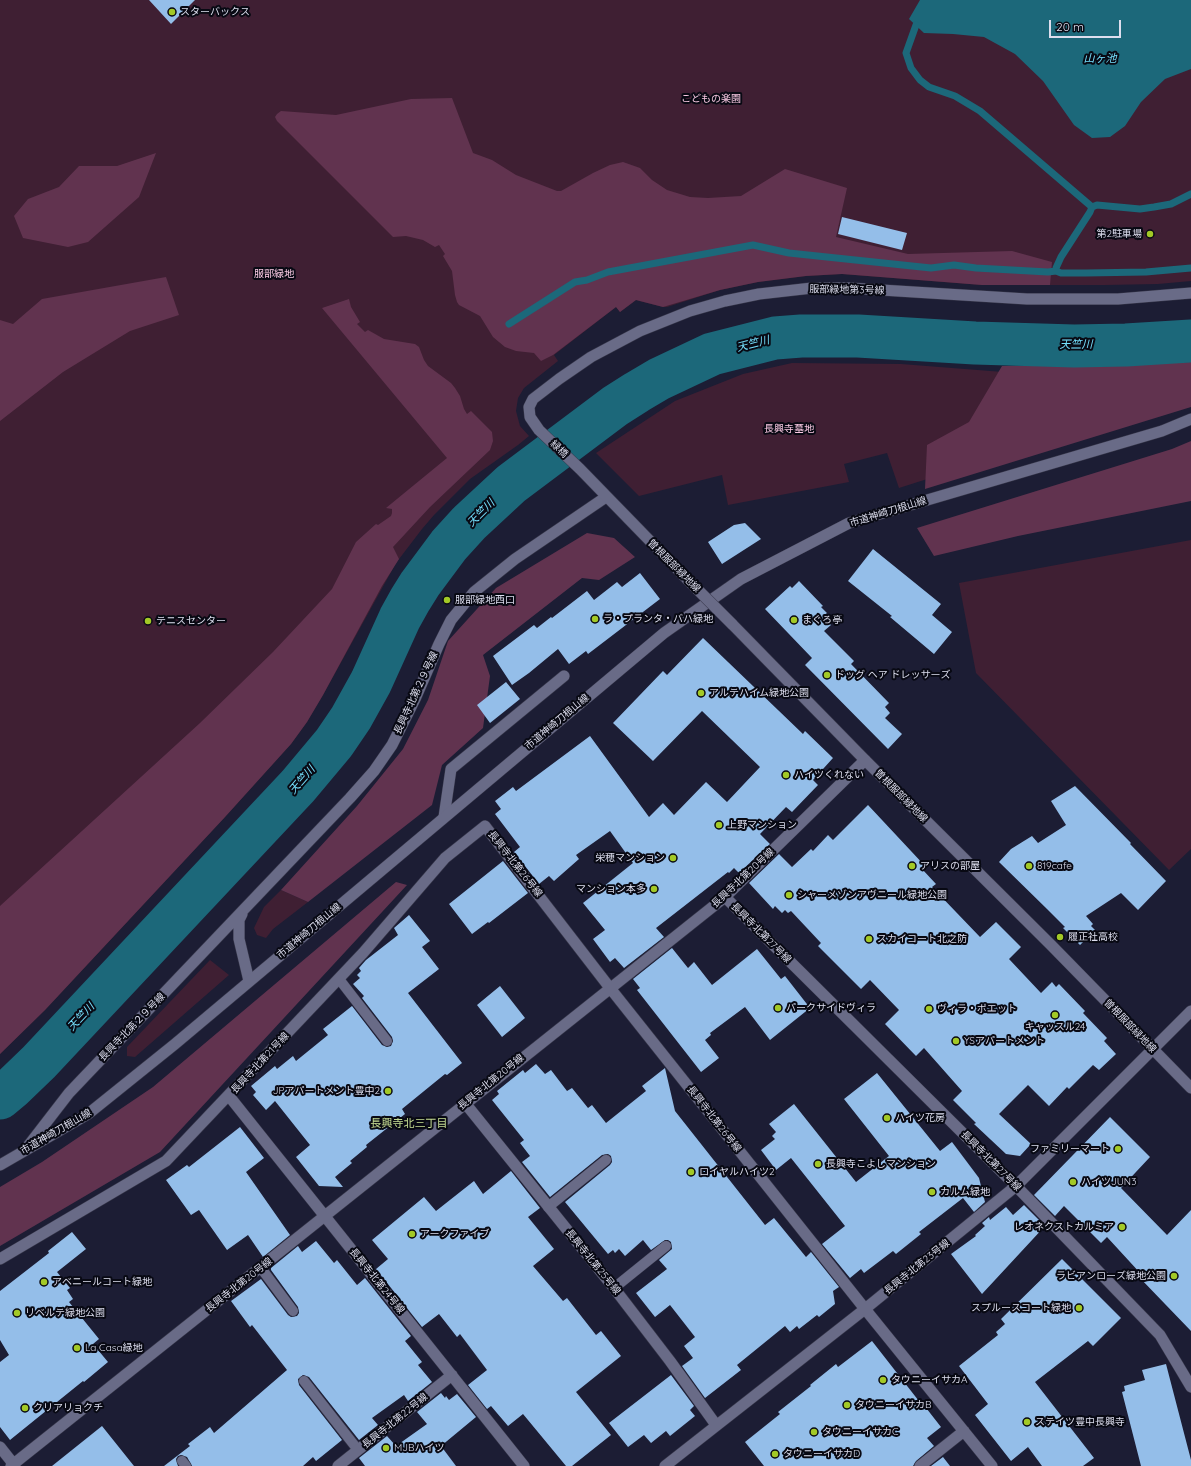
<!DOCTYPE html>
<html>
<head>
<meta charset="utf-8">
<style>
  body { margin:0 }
  #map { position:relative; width:1191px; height:1466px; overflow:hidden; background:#1c1d34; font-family:Quicksand,sans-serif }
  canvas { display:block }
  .scale { position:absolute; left:1049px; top:20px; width:72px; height:18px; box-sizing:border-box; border:2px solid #dddeee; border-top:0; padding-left:5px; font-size:12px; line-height:14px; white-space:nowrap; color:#dddeee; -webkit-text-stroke:3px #080913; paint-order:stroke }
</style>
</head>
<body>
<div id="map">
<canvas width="1191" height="1466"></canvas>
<div class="scale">20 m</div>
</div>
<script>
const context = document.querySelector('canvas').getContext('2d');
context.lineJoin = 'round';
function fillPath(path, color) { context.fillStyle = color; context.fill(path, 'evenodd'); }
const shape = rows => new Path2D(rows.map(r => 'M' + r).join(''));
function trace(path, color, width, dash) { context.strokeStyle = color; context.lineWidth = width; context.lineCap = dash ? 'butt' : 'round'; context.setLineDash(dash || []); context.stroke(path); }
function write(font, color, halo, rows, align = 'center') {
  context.font = font + ' Quicksand,"Noto Sans JP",sans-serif'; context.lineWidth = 4; context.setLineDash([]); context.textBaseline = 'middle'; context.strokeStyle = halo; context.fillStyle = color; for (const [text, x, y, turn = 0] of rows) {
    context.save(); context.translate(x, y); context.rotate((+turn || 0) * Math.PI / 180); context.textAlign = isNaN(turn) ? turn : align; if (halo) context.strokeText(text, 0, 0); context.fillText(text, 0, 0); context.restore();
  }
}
const green = shape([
  [0,0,1191,0,1191,281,1158,284,1105,285,982,285,842,274,806,276,758,282,720,290,667,307,663,307,636,300,620,312,616,307,554,355,558,361,524,388,518,398,516,411,520,426,529,436,518,445,470,479,434,515,422,529,396,563,323,695,307,722,291,744,225,817,45,1010,0,1054],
  [792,363,901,364,1003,372,996,457,899,488,887,453,844,464,849,482,728,505,722,475,639,496,596,453,675,401,743,374],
  [1191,540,1191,849,1169,870,976,673,959,583],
  [281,890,308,902,273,929,266,938,257,935,254,928,264,907],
  [210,960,229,975,135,1057,127,1056,127,1047]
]);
const forest = shape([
  [452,98,473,153,492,160,516,175,557,191,561,191,593,173,610,165,623,162,640,168,652,180,667,190,690,197,708,198,741,196,785,169,847,188,836,237,908,254,1012,251,1052,262,1050,285,982,285,842,274,806,276,758,282,720,290,663,307,636,300,620,312,616,307,553,355,541,361,534,353,516,351,505,347,493,337,480,316,459,305,457,302,455,295,452,271,443,256,445,254,439,245,435,247,423,240,406,236,393,237,277,121,275,117,277,114,281,111,336,115,411,99],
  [156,153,139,197,88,242,68,247,23,238,14,216,28,199,59,187,79,166,117,166],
  [166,277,179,315,130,331,63,372,0,421,0,320,13,324,42,299],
  [349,299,351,307,360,322,357,324,365,332,368,330,384,339,415,344,419,347,424,360,428,366,451,383,455,388,460,396,464,409,467,414,471,411,492,432,493,441,490,450,430,507,393,547,399,559,382,586,323,695,307,722,291,744,225,817,45,1010,0,1054,0,906,200,723,273,652,332,589,356,542,376,524,378,525,391,516,392,513,392,509,386,508,447,458,322,308],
  [1191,362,1191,407,925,489,927,445,969,422,1002,366],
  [1191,441,1191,501,1018,536,934,556,917,528,1172,449],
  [587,533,614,538,635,557,599,580,582,578,483,655,490,676,483,728,442,765,432,805,308,902,281,890,357,806,403,749,428,700,448,641,496,588],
  [396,882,407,885,160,1152,0,1246,0,1187,42,1162,153,1087]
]);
const water = shape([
  [920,0,1191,0,1191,69,1165,79,1141,102,1125,126,1110,137,1092,138,1074,125,1043,81,1015,54,984,37,953,34,924,33,909,19]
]);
const stream = shape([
  [916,25,906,53,911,68,920,80,929,87,955,96,980,111,1092,207,1090,212,1061,257,1056,268,1056,271],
  [1092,207,1097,205,1140,209,1154,207,1171,204,1191,194],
  [509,324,575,282,587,280,608,272,753,245,789,253,931,268,954,265,976,268,1048,272,1056,271,1061,273,1086,273,1146,272,1191,268]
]);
const river = shape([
  [0,1098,12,1088,39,1062,298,786,334,743,351,718,371,682,400,618,410,600,420,584,449,545,469,523,511,484,615,406,637,392,659,379,712,354,775,338,801,336,858,336,975,343,1074,346,1126,345,1191,341]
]);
const building = shape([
  [149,0,195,0,171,24],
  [842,217,907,233,902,250,838,234],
  [745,523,761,539,722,564,708,542,734,525],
  [873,549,941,604,932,615,952,632,934,654,890,617,892,616,848,581],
  [640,573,660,599,588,654,586,651,569,664,558,649,529,673,512,685,493,656,534,625,537,628,551,617,552,618,587,591,594,600,617,582,622,587],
  [799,581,823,606,821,607,827,613,823,616,831,625,824,631,854,661,851,664,889,703,885,707,890,713,885,718,902,734,888,749,805,665,812,658,765,609,790,586,792,588],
  [703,638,803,734,805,731,833,758,813,780,818,785,792,812,786,807,760,834,770,844,739,873,734,868,729,873,728,872,656,928,664,937,624,968,615,958,610,962,593,939,605,930,583,903,633,863,610,831,576,855,579,859,554,881,549,876,539,884,514,852,520,847,495,814,501,809,495,801,513,787,516,791,590,736,649,817,663,803,674,815,706,782,727,802,760,767,702,711,653,761,613,723,663,671,667,675],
  [506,682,520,699,490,723,477,705],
  [1075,786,1131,843,1130,844,1166,881,1138,910,1121,893,1086,916,1093,924,1091,926,1095,930,1080,945,1063,928,1065,927,1047,909,999,862,1011,849,1032,836,1038,843,1066,825,1051,801],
  [868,805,925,866,922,869,936,884,932,887,980,937,996,922,1021,947,1009,959,1041,993,1052,982,1056,987,1059,984,1085,1011,1083,1013,1107,1038,1104,1041,1116,1054,1099,1070,1093,1065,1069,1089,1067,1087,1049,1106,1028,1085,999,1114,1031,1144,1020,1156,1006,1154,974,1124,976,1123,953,1100,962,1091,924,1048,916,1056,885,1024,899,1010,870,980,861,989,818,946,821,943,791,911,788,913,785,910,782,913,775,906,773,909,749,883,779,854,792,867,811,849,813,851,828,835,833,840],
  [503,861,528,893,489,923,488,922,472,934,449,904],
  [409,915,430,941,422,947,439,969,408,993,462,1063,447,1075,445,1074,402,1109,405,1114,366,1145,367,1147,350,1161,352,1163,335,1177,343,1187,319,1186,296,1157,310,1145,275,1101,266,1110,253,1095,256,1092,251,1086,275,1066,277,1069,293,1056,296,1061,328,1035,323,1029,352,1006,382,1045,387,1047,391,1046,393,1041,392,1037,362,998,364,996,353,984,360,978,357,975,361,971,359,968,366,960,398,935,394,928],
  [672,948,688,968,694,962,712,985,757,949,781,979,785,976,810,1008,770,1040,745,1007,710,1033,711,1035,705,1040,719,1058,701,1072,637,990,640,988,633,979],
  [500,986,525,1018,502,1037,477,1005],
  [536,1064,545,1074,551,1070,567,1091,572,1088,588,1108,592,1105,606,1123,646,1091,642,1086,665,1068,675,1111,765,1225,774,1218,806,1257,811,1252,839,1287,833,1291,835,1304,819,1317,817,1315,799,1329,797,1326,790,1332,785,1326,737,1365,741,1370,705,1398,682,1366,693,1358,684,1346,695,1337,670,1305,655,1317,636,1293,667,1269,659,1260,672,1249,671,1242,668,1240,665,1240,651,1250,643,1240,625,1256,619,1249,615,1253,613,1250,608,1254,565,1202,610,1165,612,1162,611,1156,608,1154,602,1155,550,1197,522,1162,530,1156,520,1143,524,1140,492,1100,499,1094,497,1091,523,1070,525,1073],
  [877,1073,940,1151,952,1142,979,1178,985,1202,974,1212,963,1198,919,1232,921,1234,896,1254,893,1251,864,1273,861,1269,850,1278,822,1244,845,1226,791,1158,776,1170,761,1150,775,1139,772,1136,776,1132,769,1124,794,1104,856,1182,889,1156,844,1099],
  [1110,1117,1150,1157,1121,1188,1167,1235,1191,1210,1191,1331,1139,1277,1141,1274,1107,1237,1101,1243,1064,1206,1055,1216,1034,1195],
  [240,1127,264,1158,246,1172,290,1235,263,1257,248,1235,227,1250,199,1210,191,1215,166,1180,187,1165,189,1167],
  [511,1171,540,1208,528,1217,554,1249,533,1266,563,1301,567,1298,596,1335,601,1331,621,1356,576,1392,611,1435,572,1466,566,1466,523,1414,508,1426,491,1406,487,1409,468,1385,487,1370,460,1334,457,1337,439,1314,422,1327,376,1269,388,1259,372,1240,424,1197,436,1211,474,1181,483,1194],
  [1024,1205,1045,1226,982,1294,951,1254,976,1236,975,1235,985,1226,982,1223,989,1217,990,1220,1006,1207,1013,1215],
  [72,1232,86,1249,57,1272,70,1288,67,1290,73,1299,69,1302,99,1339,93,1344,108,1362,84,1382,83,1381,10,1440,0,1427,0,1362,9,1355,0,1340,0,1291,49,1253,48,1251],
  [316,1241,334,1263,337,1260,357,1285,365,1278,411,1336,405,1341,422,1362,418,1365,432,1382,408,1401,404,1395,372,1418,378,1425,359,1440,309,1377,303,1375,298,1379,299,1385,342,1440,316,1461,313,1457,303,1466,192,1466,187,1457,181,1455,178,1456,176,1459,178,1466,164,1466,190,1446,188,1444,210,1427,214,1433,287,1370,252,1325,250,1327,231,1301,261,1279,288,1315,291,1317,297,1316,299,1313,298,1307,271,1270,271,1268,298,1246,302,1252],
  [1062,1259,1121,1318,1093,1346,1088,1341,1035,1382,1094,1458,1083,1466,1042,1466,1028,1447,1011,1461,975,1415,988,1404,959,1366,998,1335,996,1332,1005,1324,1001,1319],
  [872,1341,922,1405,923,1404,941,1427,927,1438,934,1446,916,1461,913,1466,764,1466,745,1442,780,1414,778,1412,811,1386,810,1385,836,1364,838,1367],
  [1166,1364,1191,1460,1191,1466,1141,1466,1122,1392,1125,1391,1124,1386,1145,1380,1142,1370],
  [671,1375,694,1406,690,1410,695,1416,670,1436,666,1431,651,1443,644,1435,628,1447,609,1423],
  [441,1393,445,1398,446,1396,449,1400,457,1394,476,1417,441,1446,456,1466,365,1466,359,1458,387,1436,396,1446,427,1424,417,1412],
  [102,1426,134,1466,52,1466],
  [943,1457,950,1466,931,1466]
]);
const service = shape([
  [339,979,387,1041],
  [548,1207,606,1160],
  [261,1268,293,1311],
  [614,1288,666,1246],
  [304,1381,358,1450],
  [182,1461,186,1466]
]);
const minor = shape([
  [444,817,451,769,564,676],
  [725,897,1016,1186,1160,1335,1191,1387],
  [242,914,239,920,239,939,249,981],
  [229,1096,524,1466],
  [465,1103,614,1288,670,1361,716,1425],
  [25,1150,69,1093,350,798,374,771,392,745,415,699,439,644,451,620,474,592,515,559,606,497],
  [0,1259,166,1161,363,953,445,858,485,826,610,988,865,1309,992,1466],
  [0,1447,15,1466],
  [11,1466,725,897,865,760],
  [338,1466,452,1375],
  [665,1466,865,1309,1016,1186,1191,1011],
  [920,1466,964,1431]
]);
const tertiary = shape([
  [687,579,580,469,539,430,530,417,529,407,533,399,559,379,591,357,640,331,690,311,725,301,759,294,812,288,849,288,1027,299,1118,299,1191,293],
  [732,624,865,760,1051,945,1191,1088],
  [0,1165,88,1114,175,1044,664,633,741,579,849,523,1162,431,1191,419]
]);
const tertiaryBridge = shape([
  [687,579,732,624]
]);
const markers = [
  [172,12,4,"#a3c926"],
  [1150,234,4,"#a3c926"],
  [447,600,4,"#a3c926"],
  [595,619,4,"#a3c926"],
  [794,620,4,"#a3c926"],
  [148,621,4,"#a3c926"],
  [827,675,4,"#a3c926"],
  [701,693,4,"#a3c926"],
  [786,775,4,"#a3c926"],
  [719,825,4,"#a3c926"],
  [673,858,4,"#a3c926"],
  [912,866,4,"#a3c926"],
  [1029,866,4,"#a3c926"],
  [654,889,4,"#a3c926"],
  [789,895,4,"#a3c926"],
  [1060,937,4,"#a3c926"],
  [869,939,4,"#a3c926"],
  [778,1008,4,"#a3c926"],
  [929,1009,4,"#a3c926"],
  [1055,1015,4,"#a3c926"],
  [956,1041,4,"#a3c926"],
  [388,1091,4,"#a3c926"],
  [887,1118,4,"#a3c926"],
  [1118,1149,4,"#a3c926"],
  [818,1164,4,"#a3c926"],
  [691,1172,4,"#a3c926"],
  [1073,1182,4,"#a3c926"],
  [932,1192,4,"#a3c926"],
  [1122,1227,4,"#a3c926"],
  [412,1234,4,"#a3c926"],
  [1174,1276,4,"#a3c926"],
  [44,1282,4,"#a3c926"],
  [1079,1308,4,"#a3c926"],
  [17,1313,4,"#a3c926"],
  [77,1348,4,"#a3c926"],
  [883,1380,4,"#a3c926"],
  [847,1405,4,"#a3c926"],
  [25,1408,4,"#a3c926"],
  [1027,1422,4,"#a3c926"],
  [814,1432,4,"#a3c926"],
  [386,1448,4,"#a3c926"],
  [775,1454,4,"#a3c926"]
];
const poiNames = [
  ["スターバックス",180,12],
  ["第2駐車場",1142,234,"right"],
  ["服部緑地西口",455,600],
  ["ラ・プランタ・バハ緑地",603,619],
  ["まぐろ亭",802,620],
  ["テニスセンター",156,621],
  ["ドッグ ヘア ドレッサーズ",835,675],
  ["アルテハイム緑地公園",709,693],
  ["ハイツくれない",794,775],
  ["上野マンション",727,825],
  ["栄穂マンション",665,858,"right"],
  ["アリスの部屋",920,866],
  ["819cafe",1037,866],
  ["マンション本多",646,889,"right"],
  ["シャーメゾンアヴニール緑地公園",797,895],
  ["履正社高校",1068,937],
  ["スカイコート北之防",877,939],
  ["パークサイドヴィラ",786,1008],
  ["ヴィラ・ポエット",937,1009],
  ["キャッスル24",1055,1027,"center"],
  ["YSアパートメント",964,1041],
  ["JPアパートメント豊中2",380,1091,"right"],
  ["ハイツ花房",895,1118],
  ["ファミリーマート",1110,1149,"right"],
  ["長興寺こよしマンション",826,1164],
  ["ロイヤルハイツ2",699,1172],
  ["ハイツJUN3",1081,1182],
  ["カルム緑地",940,1192],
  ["レオネクストカルミア",1114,1227,"right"],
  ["アークファイブ",420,1234],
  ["ラビアンローズ緑地公園",1166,1276,"right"],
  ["アベニールコート緑地",52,1282],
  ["スプルースコート緑地",1071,1308,"right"],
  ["リベルテ緑地公園",25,1313],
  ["La Casa緑地",85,1348],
  ["タウニーイサカA",891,1380],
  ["タウニーイサカB",855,1405],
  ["クリアリョクチ",33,1408],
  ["ステイツ豊中長興寺",1035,1422],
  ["タウニーイサカC",822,1432],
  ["MJBハイツ",394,1448],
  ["タウニーイサカD",783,1454]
];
const parkNames = [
  ["こどもの楽園",711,99],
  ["服部緑地",274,274],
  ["長興寺墓地",789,429]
];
const streetNames = [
  ["服部緑地第3号線",847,290,1],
  ["緑橋",559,449,44],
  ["市道神崎刀根山線",888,512,-17],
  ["曽根服部緑地線",674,566,45],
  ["長興寺北第２９号線",416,693,-65],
  ["市道神崎刀根山線",557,722,-40],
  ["曽根服部緑地線",901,796,45],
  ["長興寺北第26号線",515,864,52],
  ["長興寺北第20号線",743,878,-43],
  ["市道神崎刀根山線",309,931,-40],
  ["長興寺北第27号線",761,933,45],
  ["曽根服部緑地線",1130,1026,46],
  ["長興寺北第２９号線",132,1027,-46],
  ["長興寺北第21号線",260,1063,-47],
  ["長興寺北第20号線",491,1082,-39],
  ["長興寺北第26号線",714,1119,52],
  ["市道神崎刀根山線",56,1132,-30],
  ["長興寺北第27号線",991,1161,45],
  ["長興寺北第25号線",593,1262,51],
  ["長興寺北第23号線",917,1267,-39],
  ["長興寺北第24号線",377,1281,51],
  ["長興寺北第20号線",239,1285,-38],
  ["長興寺北第22号線",395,1421,-39]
];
const waterNames = [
  ["山ヶ池",1100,59],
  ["天竺川",753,344,-14],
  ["天竺川",1076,345],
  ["天竺川",481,513,-45],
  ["天竺川",302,780,-49],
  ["天竺川",81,1017,-47]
];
const neighbourhoodNames = [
  ["長興寺北三丁目",409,1124]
];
fillPath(green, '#3f1f33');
fillPath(forest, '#61334f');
fillPath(water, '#1c687a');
trace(stream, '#1c687a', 7);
trace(river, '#1c687a', 43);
fillPath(building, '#94bee9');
trace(service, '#363649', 11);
trace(minor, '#363649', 12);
trace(tertiary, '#363649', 12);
trace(service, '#696b87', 10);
trace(minor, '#696b87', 11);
trace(tertiary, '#696b87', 11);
trace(tertiaryBridge, '#363649', 12, []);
trace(tertiaryBridge, '#696b87', 11);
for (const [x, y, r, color] of markers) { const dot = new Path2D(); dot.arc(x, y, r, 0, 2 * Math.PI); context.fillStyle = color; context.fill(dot); trace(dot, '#080913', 1.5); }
write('10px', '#dddeee', '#080913', poiNames, 'left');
write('10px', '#facae4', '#080913', parkNames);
write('10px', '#dddeee', '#080913', streetNames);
write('italic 11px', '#75e0fd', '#080913', waterNames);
write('11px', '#c6dd93', '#080913', neighbourhoodNames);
</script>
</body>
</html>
